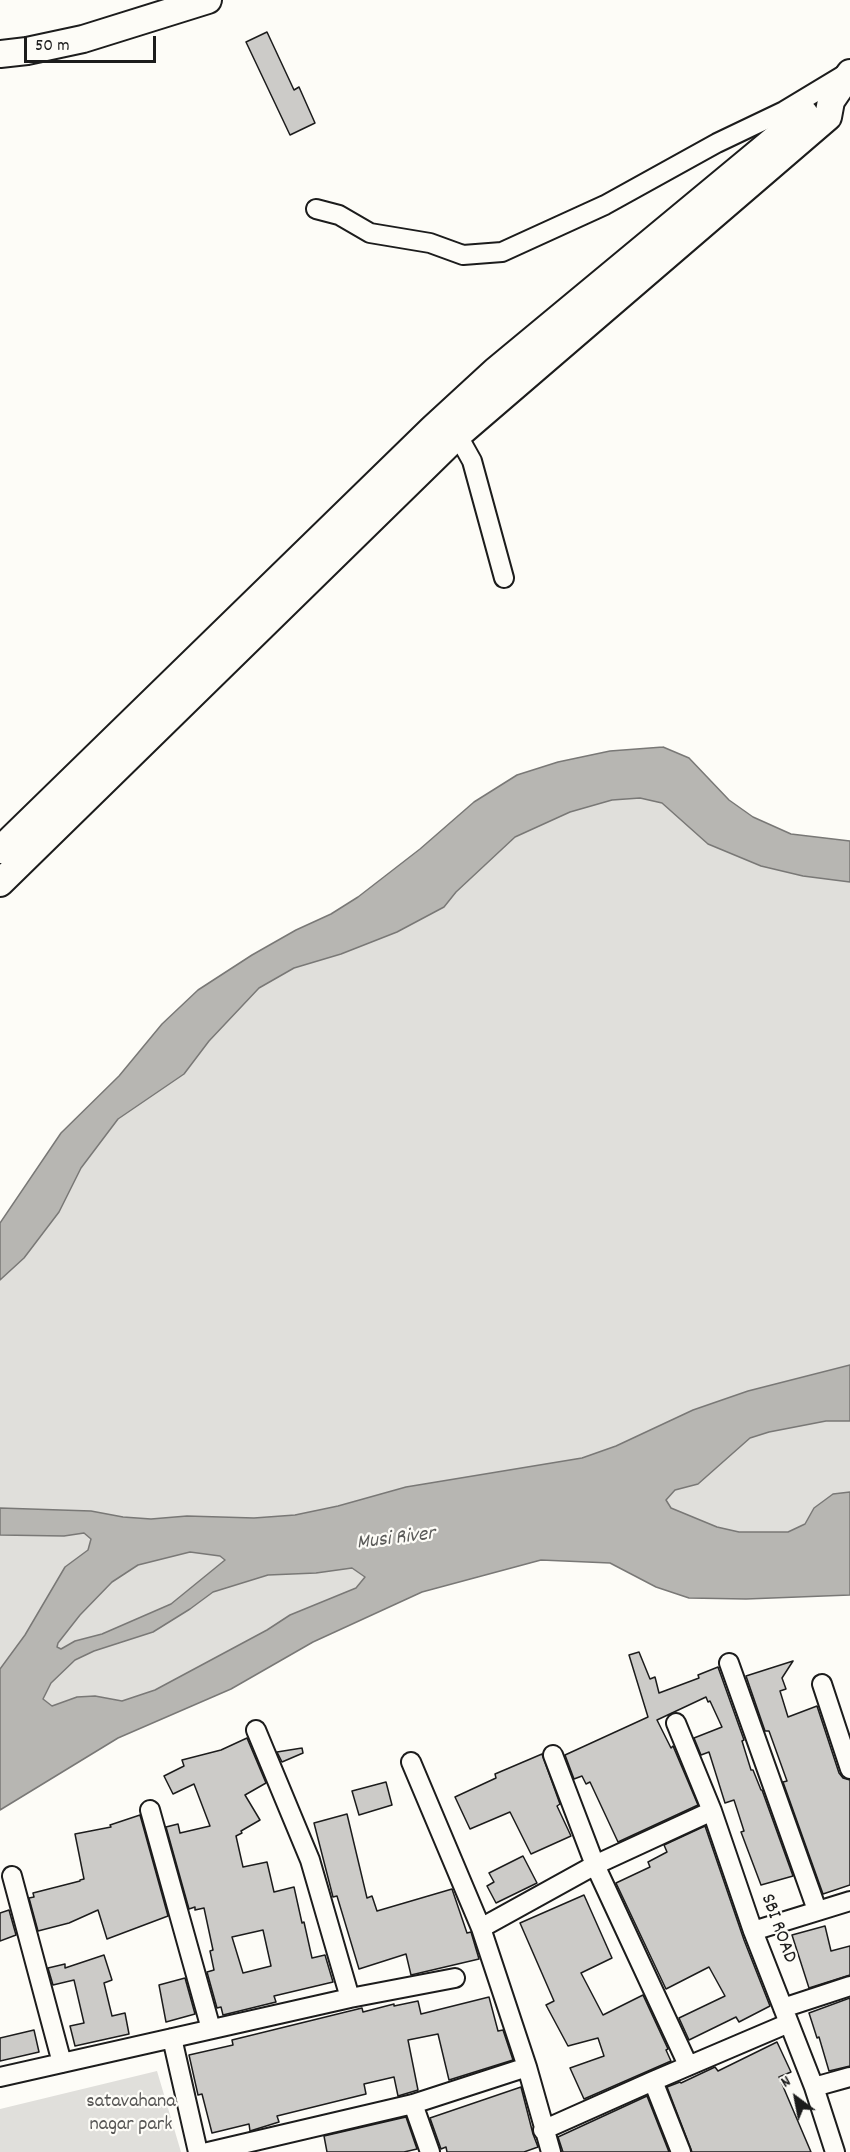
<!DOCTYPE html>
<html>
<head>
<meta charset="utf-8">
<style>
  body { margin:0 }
  #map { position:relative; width:850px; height:2152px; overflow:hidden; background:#fdfcf7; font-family:Dekko,sans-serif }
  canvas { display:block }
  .north { position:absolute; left:766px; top:2068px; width:60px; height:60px; -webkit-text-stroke:4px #fdfcf7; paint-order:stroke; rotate:328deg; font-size:16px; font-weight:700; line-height:24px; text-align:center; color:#1c1c1c }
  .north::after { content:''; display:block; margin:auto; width:21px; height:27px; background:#1c1c1c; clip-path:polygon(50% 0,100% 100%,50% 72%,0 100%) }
  .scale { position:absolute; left:24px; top:36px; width:132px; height:27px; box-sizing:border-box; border:3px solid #1c1c1c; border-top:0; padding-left:8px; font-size:18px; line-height:21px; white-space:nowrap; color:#1c1c1c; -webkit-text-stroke:4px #fdfcf7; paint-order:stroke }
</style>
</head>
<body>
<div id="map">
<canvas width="850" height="2152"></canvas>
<div class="north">N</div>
<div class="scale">50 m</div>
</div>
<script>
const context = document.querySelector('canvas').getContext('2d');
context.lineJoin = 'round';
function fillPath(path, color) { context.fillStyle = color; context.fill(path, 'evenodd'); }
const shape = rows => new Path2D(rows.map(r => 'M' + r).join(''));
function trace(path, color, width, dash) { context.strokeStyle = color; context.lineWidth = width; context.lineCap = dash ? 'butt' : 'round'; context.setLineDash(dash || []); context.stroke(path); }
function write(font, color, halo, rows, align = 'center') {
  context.font = font + ' Dekko,sans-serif'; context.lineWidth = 4.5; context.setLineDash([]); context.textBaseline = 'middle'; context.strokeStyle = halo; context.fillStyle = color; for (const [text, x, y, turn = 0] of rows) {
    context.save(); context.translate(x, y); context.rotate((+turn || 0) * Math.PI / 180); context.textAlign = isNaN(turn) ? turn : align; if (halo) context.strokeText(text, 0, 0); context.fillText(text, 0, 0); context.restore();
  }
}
const green = shape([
  [640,798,662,803,709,844,761,866,803,876,850,882,850,1365,748,1391,693,1410,616,1446,582,1458,406,1487,338,1506,295,1515,255,1518,187,1516,151,1519,123,1517,91,1511,0,1508,0,1280,24,1258,59,1212,81,1168,118,1119,184,1074,209,1041,259,988,294,968,341,954,397,932,444,907,456,892,515,837,570,812,612,800],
  [826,1421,850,1421,850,1492,833,1494,814,1508,805,1524,789,1532,739,1532,717,1527,671,1508,666,1500,675,1490,698,1484,750,1438,769,1432],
  [84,1533,91,1539,88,1550,65,1567,25,1635,0,1669,0,1535,64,1536],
  [190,1552,220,1556,225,1560,171,1604,102,1634,76,1641,61,1649,57,1647,58,1643,80,1614,112,1582,138,1565],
  [352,1568,365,1577,356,1588,290,1615,267,1630,155,1690,122,1701,95,1696,77,1697,52,1706,43,1699,51,1683,75,1660,94,1651,153,1632,190,1609,213,1592,268,1575,316,1573],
  [157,2071,181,2152,0,2152,0,2109]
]);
const water = shape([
  [663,747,689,758,729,800,753,817,791,834,850,841,850,882,803,876,761,866,708,844,662,803,640,798,612,800,570,812,515,837,456,892,444,907,397,932,341,954,294,968,259,988,209,1041,184,1074,118,1119,81,1168,59,1212,24,1258,0,1280,0,1223,61,1133,119,1076,162,1024,198,990,252,955,296,930,331,914,358,897,420,849,474,802,517,775,558,762,610,751,663,747],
  [850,1365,850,1421,826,1421,769,1432,750,1438,698,1484,675,1490,666,1500,671,1508,717,1527,739,1532,788,1532,805,1524,814,1508,833,1494,850,1492,850,1595,746,1599,689,1598,656,1587,610,1563,541,1560,422,1592,313,1642,231,1689,118,1738,0,1810,0,1669,25,1635,65,1567,88,1550,91,1539,84,1533,64,1536,0,1535,0,1508,91,1511,123,1517,151,1519,187,1516,254,1518,295,1515,338,1506,406,1487,582,1458,616,1446,693,1410,748,1391,850,1365],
  [190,1552,220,1556,225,1560,171,1604,102,1634,75,1641,61,1649,57,1647,58,1643,80,1615,112,1582,138,1565,190,1552],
  [352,1568,365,1577,356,1588,290,1615,267,1630,155,1690,122,1701,95,1696,77,1697,52,1706,43,1699,51,1683,75,1660,94,1651,153,1632,190,1609,213,1592,268,1575,316,1573,352,1568]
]);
const building = shape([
  [267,32,294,90,299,87,315,123,290,135,246,42,267,32],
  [639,1652,650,1679,655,1677,659,1693,699,1678,698,1675,718,1667,744,1740,742,1741,751,1770,753,1770,761,1790,762,1790,793,1876,761,1885,741,1832,744,1831,734,1800,725,1803,709,1752,701,1755,694,1738,722,1727,710,1701,708,1702,706,1697,657,1720,671,1748,673,1746,698,1805,618,1842,590,1782,586,1784,582,1776,574,1779,565,1755,648,1717,629,1655,639,1652],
  [793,1661,782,1678,786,1689,780,1691,788,1717,817,1706,839,1773,843,1778,850,1780,850,1885,823,1894,783,1782,787,1781,769,1731,765,1731,746,1676,793,1661],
  [247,1738,266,1783,245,1795,260,1820,241,1831,242,1833,236,1836,243,1867,267,1862,274,1892,294,1887,302,1923,304,1922,312,1958,325,1955,333,1982,274,1996,276,2002,223,2015,221,2007,217,2008,207,1972,214,1970,210,1951,213,1950,204,1908,195,1910,195,1907,189,1909,166,1827,178,1824,180,1833,210,1826,194,1784,173,1794,164,1776,184,1766,182,1760,221,1750,247,1738],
  [263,1930,271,1966,243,1973,232,1937,263,1930],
  [302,1748,303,1753,282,1762,277,1752,302,1748],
  [542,1754,560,1804,557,1806,571,1836,531,1854,510,1812,470,1829,455,1797,496,1778,495,1774,542,1754],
  [386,1782,392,1805,359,1815,352,1791,386,1782],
  [347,1814,367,1898,372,1896,377,1911,452,1889,467,1933,471,1932,479,1959,411,1975,406,1954,359,1969,337,1896,333,1897,314,1823,347,1814],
  [140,1815,168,1916,107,1939,98,1910,69,1923,38,1931,29,1898,34,1897,33,1893,80,1881,80,1880,84,1879,75,1834,111,1827,110,1825,140,1815],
  [705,1826,744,1940,770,2006,739,2022,736,2017,689,2040,679,2018,725,1996,709,1967,666,1989,616,1883,650,1867,648,1862,667,1852,664,1845,705,1826],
  [523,1856,537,1883,496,1903,487,1886,494,1882,489,1873,523,1856],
  [584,1895,612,1958,581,1973,603,2015,643,1995,668,2049,666,2050,671,2061,584,2099,570,2068,604,2056,598,2038,568,2046,546,2005,554,2001,520,1923,584,1895],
  [9,1910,16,1935,0,1941,0,1913,9,1910],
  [825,1926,831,1951,850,1946,850,1975,809,1988,792,1935,825,1926],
  [104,1955,112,1980,104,1983,112,2016,125,2013,129,2034,75,2046,70,2026,84,2023,74,1980,53,1985,48,1968,65,1964,65,1968,104,1955],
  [185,1978,195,2014,166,2022,159,1985,185,1978],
  [489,1997,498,2031,503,2030,513,2060,449,2080,438,2034,408,2040,418,2090,398,2096,394,2077,364,2084,366,2094,277,2116,279,2122,250,2131,249,2124,212,2133,202,2094,198,2095,189,2055,233,2045,232,2040,362,2008,363,2012,394,2004,394,2006,418,2001,421,2014,489,1997],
  [850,1998,850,2066,829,2071,819,2037,817,2038,809,2013,850,1998],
  [34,2030,39,2052,0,2061,0,2038,34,2030],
  [777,2042,791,2072,779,2077,811,2152,692,2152,667,2087,680,2082,681,2083,715,2067,718,2071,777,2042],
  [521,2087,533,2134,538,2147,524,2152,447,2152,446,2147,441,2149,430,2118,521,2087],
  [647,2096,669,2152,563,2152,558,2137,647,2096],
  [406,2117,417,2149,404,2152,327,2152,324,2136,406,2117]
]);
const street = shape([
  [316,209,339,215,370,233,430,243,463,255,502,252,605,205,717,143,784,111,847,73],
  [453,427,472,461,504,578],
  [729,1663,817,1910],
  [822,1684,850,1769],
  [676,1723,712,1811,753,1931,814,2087,835,2152],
  [553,1755,595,1865,688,2065],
  [411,1762,481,1928,527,2067,551,2152],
  [150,1810,211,2029],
  [12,1876,62,2063],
  [481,1928,595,1865,712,1811],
  [753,1931,850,1901],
  [350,1998,455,1978],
  [783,2008,850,1986],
  [172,2038,198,2152],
  [0,2077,350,1998,310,1860,256,1730],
  [653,2081,681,2152],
  [814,2087,850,2077],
  [413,2104,430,2152],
  [543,2130,653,2081,789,2023],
  [208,2152,413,2104,527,2067]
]);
const secondary = shape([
  [0,54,27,51,83,39,208,0],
  [0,850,433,428,495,371,805,114],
  [0,883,458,435,828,117,831,101,850,73]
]);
const streetNames = [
  ["SBI ROAD",777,1929,70]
];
const parkNames = [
  ["satavahana",131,2103],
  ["nagar park",131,2126]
];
const waterNames = [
  ["Musi River",396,1540,-7]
];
fillPath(green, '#e0dfdb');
fillPath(water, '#b7b6b2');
trace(water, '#797876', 1.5);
fillPath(building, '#cccbc8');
trace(building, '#1c1c1c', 1.5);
trace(street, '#1c1c1c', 22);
trace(secondary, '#1c1c1c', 30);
trace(street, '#fdfcf7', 18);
trace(secondary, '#fdfcf7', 26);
write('20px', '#1c1c1c', '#fdfcf7', streetNames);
write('20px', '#575655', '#fdfcf7', parkNames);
write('italic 21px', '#5a5a58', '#fdfcf7', waterNames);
</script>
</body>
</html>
